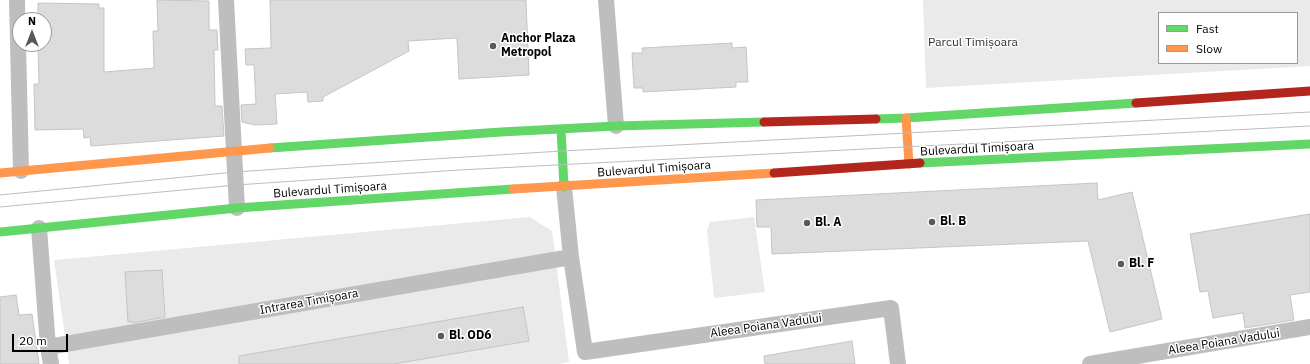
<!DOCTYPE html>
<html>
<head>
<meta charset="utf-8">
<style>
  body { margin:0 }
  #map { position:relative; width:1310px; height:364px; overflow:hidden; background:#fff; font-family:"IBM Plex Sans",sans-serif }
  canvas { display:block }
  .legend { position:absolute; left:1158px; top:12px; width:140px; height:52px; box-sizing:border-box; background:#fff; border:1px solid #999; margin:0; padding:5px 7px; list-style:none; font-size:12px; color:#000 }
  .legend li { display:flex; align-items:center; gap:8px; height:20px }
  .legend b { width:20px; border:1px solid #999 }
  .north { position:absolute; left:12px; top:12px; width:40px; height:40px; box-sizing:border-box; background:#fff; border:1px solid #999; border-radius:50%; rotate:0deg; font-size:11px; font-weight:700; line-height:16px; text-align:center; color:#000 }
  .north::after { content:''; display:block; margin:auto; width:14px; height:18px; background:#595959; clip-path:polygon(50% 0,100% 100%,50% 72%,0 100%) }
  .scale { position:absolute; left:12px; top:334px; width:56px; height:18px; box-sizing:border-box; border:2px solid #000; border-top:0; padding-left:5px; font-size:12px; line-height:14px; white-space:nowrap; color:#000; -webkit-text-stroke:3px #fff; paint-order:stroke }
</style>
</head>
<body>
<div id="map">
<canvas width="1310" height="364"></canvas>
<ul class="legend">
<li><b style="height:5px;background:#63d668"></b>Fast</li>
<li><b style="height:5px;background:#ff974d"></b>Slow</li>
</ul>
<div class="north">N</div>
<div class="scale">20 m</div>
</div>
<script>
const context = document.querySelector('canvas').getContext('2d');
context.lineJoin = 'round';
function fillPath(path, color) { context.fillStyle = color; context.fill(path, 'evenodd'); }
const shape = rows => new Path2D(rows.map(r => 'M' + r).join(''));
function trace(path, color, width, dash) { context.strokeStyle = color; context.lineWidth = width; context.lineCap = dash ? 'butt' : 'round'; context.setLineDash(dash || []); context.stroke(path); }
function write(font, color, halo, rows, align = 'center') {
  context.font = font + ' "IBM Plex Sans",sans-serif'; context.lineWidth = 3; context.setLineDash([]); context.textBaseline = 'middle'; context.strokeStyle = halo; context.fillStyle = color; for (const [text, x, y, turn = 0] of rows) {
    context.save(); context.translate(x, y); context.rotate((+turn || 0) * Math.PI / 180); context.textAlign = isNaN(turn) ? turn : align; if (halo) context.strokeText(text, 0, 0); context.fillText(text, 0, 0); context.restore();
  }
}
const green = shape([
  [923,0,1310,0,1310,66,926,88],
  [1159,13,1297,13,1297,63,1159,63],
  [530,217,552,231,569,362,559,364,69,364,54,260],
  [754,217,765,292,714,298,707,230,710,222]
]);
const building = shape([
  [157,0,209,1,209,30,217,30,218,50,214,50,215,106,222,106,224,136,91,146,90,137,84,138,83,129,35,130,34,84,39,84,38,44,44,44,44,20,38,20,38,3,99,4,99,8,104,8,104,72,154,68,153,31,158,31,157,0],
  [270,0,526,0,529,75,459,79,457,38,408,41,409,51,323,97,323,101,308,102,307,92,275,94,277,124,255,125,242,122,241,105,256,104,254,65,246,65,245,49,271,48,270,0],
  [732,43,732,48,746,47,748,82,736,82,736,87,643,92,643,88,634,88,632,53,643,53,642,48,732,43],
  [1097,183,1098,200,1132,192,1162,319,1110,332,1088,241,772,254,771,227,757,227,756,200,1097,183],
  [1310,214,1310,292,1290,295,1294,320,1245,328,1243,313,1213,318,1208,291,1200,292,1190,234,1310,214],
  [162,270,165,317,132,323,132,321,128,322,125,272,162,270],
  [16,295,19,315,32,314,39,364,0,364,0,297,16,295],
  [523,307,529,341,393,364,239,364,239,356,523,307],
  [852,341,855,364,765,364,764,356,852,341]
]);
const street = shape([
  [17,0,21,171],
  [226,0,237,208],
  [606,0,616,126],
  [564,187,571,257,585,352,891,308,898,364],
  [39,228,48,347,51,364],
  [48,347,571,257],
  [1090,364,1310,327]
]);
const fast = shape([
  [876,119,906,118,1136,103],
  [561,129,564,187],
  [270,148,501,132,616,126,764,122],
  [920,163,1310,144],
  [0,232,237,208,513,189]
]);
const slow = shape([
  [906,118,909,164],
  [0,173,270,148],
  [513,189,774,173]
]);
const jam = shape([
  [1136,103,1310,91],
  [764,122,876,119],
  [774,173,920,163]
]);
const tram = shape([
  [0,195,235,172,321,166,562,151,1310,112],
  [0,207,236,185,459,170,1310,126]
]);
const markers = [
  [493,46,4,"#595959"],
  [932,222,4,"#595959"],
  [807,223,4,"#595959"],
  [1121,264,4,"#595959"],
  [441,336,4,"#595959"]
];
const poiNames = [
  ["Anchor Plaza",501,39],
  ["Metropol",501,53],
  ["Bl. B",940,222],
  ["Bl. A",815,223],
  ["Bl. F",1129,264],
  ["Bl. OD6",449,336]
];
const parkNames = [
  ["Parcul Timișoara",973,43]
];
const streetNames = [
  ["Bulevardul Timișoara",977,149,-3],
  ["Bulevardul Timișoara",654,169,-4],
  ["Bulevardul Timișoara",330,190,-4],
  ["Intrarea Timișoara",309,302,-10],
  ["Aleea Poiana Vadului",766,326,-8],
  ["Aleea Poiana Vadului",1224,342,-9]
];
fillPath(green, '#eaeaea');
fillPath(building, '#dcdcdc');
trace(building, '#c5c5c5', 1);
trace(street, '#bebebe', 16);
trace(fast, '#63d668', 9);
trace(slow, '#ff974d', 9);
trace(jam, '#b3261e', 9);
trace(tram, '#bdbdbd', 1);
for (const [x, y, r, color] of markers) { const dot = new Path2D(); dot.arc(x, y, r, 0, 2 * Math.PI); context.fillStyle = color; context.fill(dot); trace(dot, '#fff', 1.5); }
write('bold 12px', '#000', '#fff', poiNames, 'left');
write('12px', '#2f2f2f', '#fff', parkNames);
write('12px', '#000', '#fff', streetNames);
</script>
</body>
</html>
